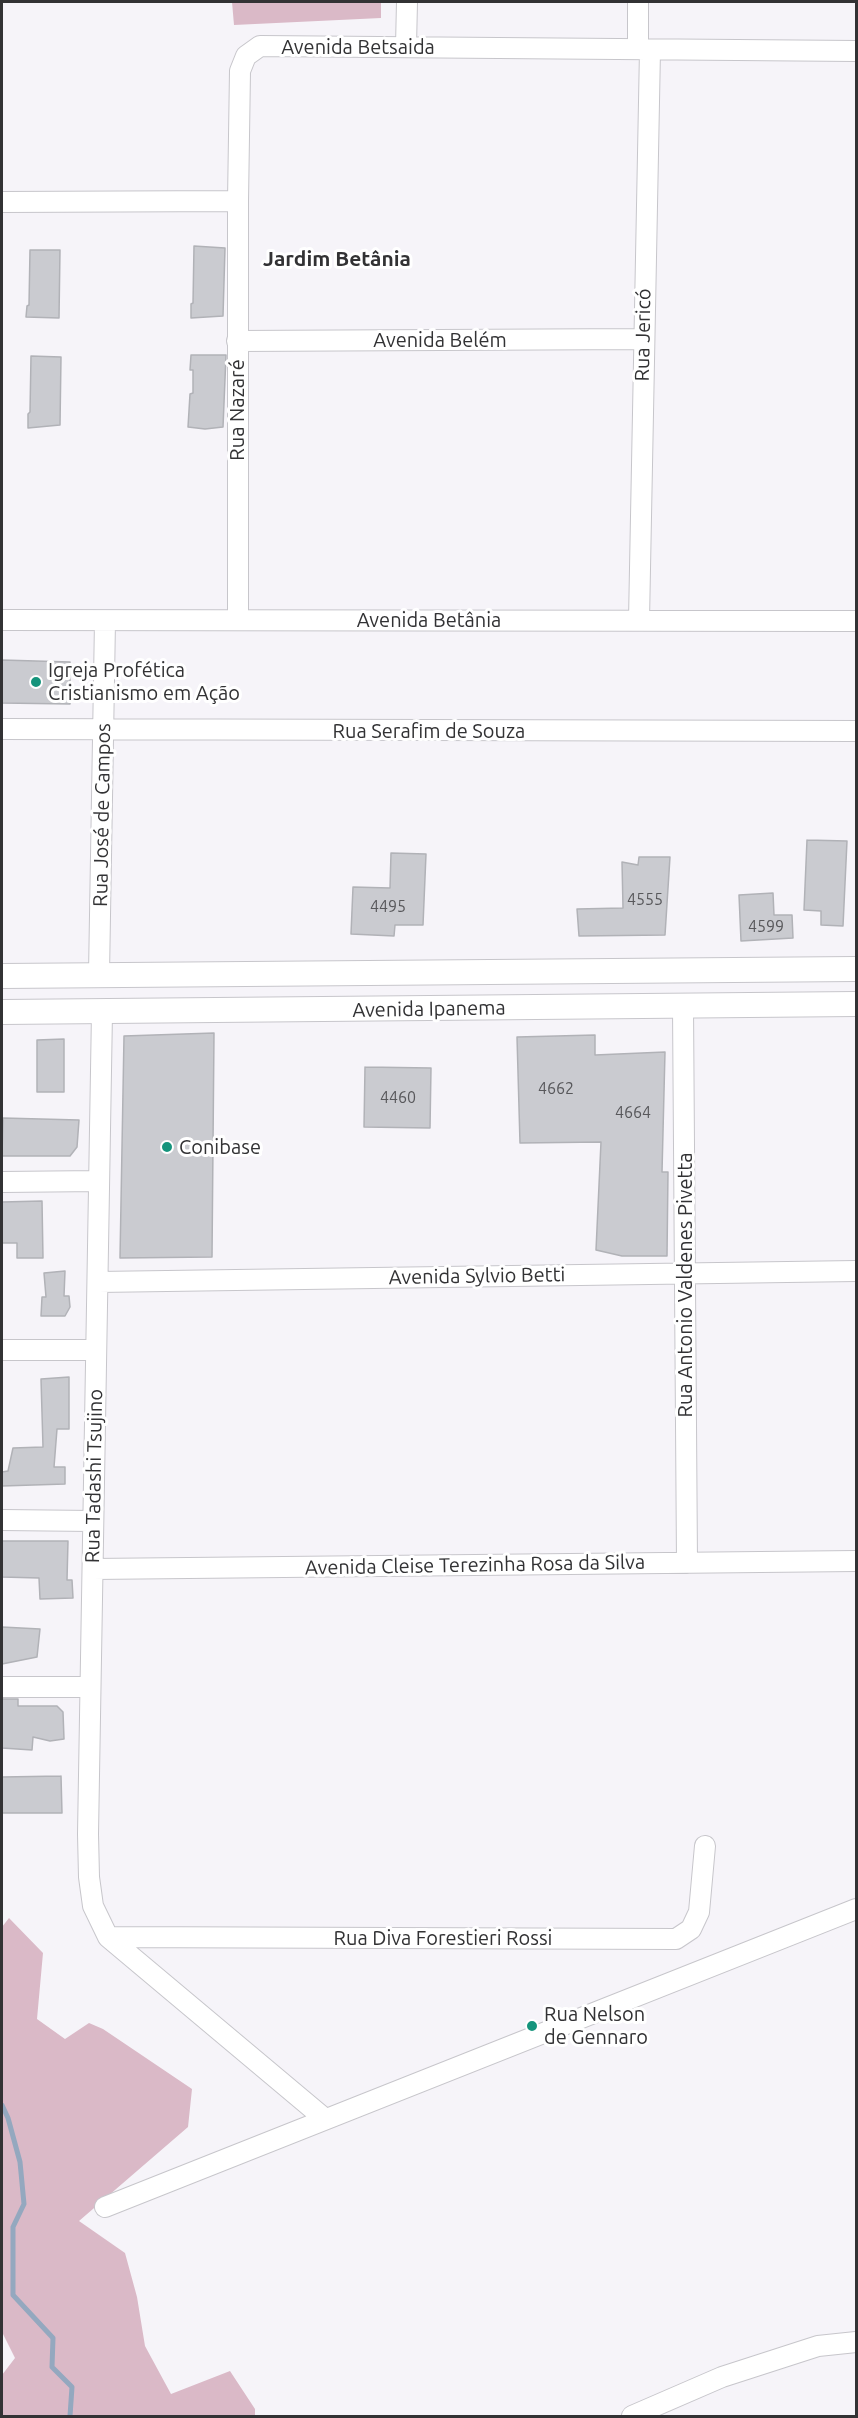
<!DOCTYPE html>
<html>
<head>
<meta charset="utf-8">
<style>
  body { margin:0 }
  #map { position:relative; width:858px; height:2418px; overflow:hidden; background:#f6f4f9; font-family:Ubuntu,sans-serif }
  canvas { display:block }
  .frame { position:absolute; inset:0; border:3px solid #323234; pointer-events:none }
</style>
</head>
<body>
<div id="map">
<canvas width="858" height="2418"></canvas>
<div class="frame"></div>
</div>
<script>
const context = document.querySelector('canvas').getContext('2d');
context.lineJoin = 'round';
function fillPath(path, color) { context.fillStyle = color; context.fill(path, 'evenodd'); }
const shape = rows => new Path2D(rows.map(r => 'M' + r).join(''));
function trace(path, color, width, dash) { context.strokeStyle = color; context.lineWidth = width; context.lineCap = dash ? 'butt' : 'round'; context.setLineDash(dash || []); context.stroke(path); }
function write(font, color, halo, rows, align = 'center') {
  context.font = font + ' Ubuntu,sans-serif'; context.lineWidth = 6; context.setLineDash([]); context.textBaseline = 'middle'; context.strokeStyle = halo; context.fillStyle = color; for (const [text, x, y, turn = 0] of rows) {
    context.save(); context.translate(x, y); context.rotate((+turn || 0) * Math.PI / 180); context.textAlign = isNaN(turn) ? turn : align; if (halo) context.strokeText(text, 0, 0); context.fillText(text, 0, 0); context.restore();
  }
}
const green = shape([
  [232,2,381,2,381,18,234,25],
  [9,1918,43,1953,37,2019,65,2039,89,2023,103,2029,192,2089,188,2127,79,2221,125,2253,137,2297,145,2346,171,2394,230,2371,255,2409,255,2416,2,2416,2,2375,15,2358,2,2332,2,1927]
]);
const stream = shape([
  [2,2105,8,2118,20,2162,24,2204,13,2227,13,2295,53,2338,52,2367,72,2387,70,2416]
]);
const building = shape([
  [194,246,225,248,223,316,191,318,191,304,193,303,194,246],
  [30,250,60,250,59,318,26,317,27,306,29,305,30,250],
  [191,355,226,355,223,427,205,429,188,427,190,394,193,393,193,370,190,370,191,355],
  [31,356,61,357,60,425,28,428,28,414,30,412,31,356],
  [2,660,70,662,70,704,2,703,2,660],
  [807,840,847,841,843,926,821,925,821,911,804,910,807,840],
  [391,853,426,854,423,925,395,925,394,936,351,934,353,887,390,888,391,853],
  [639,857,670,857,665,935,579,936,577,909,623,908,622,862,638,865,639,857],
  [773,893,774,915,792,915,793,938,741,941,739,895,773,893],
  [214,1033,212,1257,120,1258,124,1036,214,1033],
  [595,1035,595,1055,665,1052,662,1172,668,1172,667,1256,622,1256,596,1250,601,1142,520,1143,517,1037,595,1035],
  [64,1039,64,1092,37,1092,37,1040,64,1039],
  [365,1067,431,1068,430,1128,364,1127,365,1067],
  [3,1118,79,1120,77,1147,70,1156,2,1156,3,1118],
  [42,1201,43,1258,17,1258,17,1243,2,1243,2,1202,42,1201],
  [65,1271,64,1296,69,1296,70,1307,65,1316,41,1316,42,1297,46,1297,44,1273,65,1271],
  [69,1377,69,1429,57,1429,54,1467,65,1467,65,1484,2,1486,2,1472,8,1471,13,1448,43,1447,41,1379,69,1377],
  [2,1541,68,1541,67,1580,72,1580,73,1598,40,1599,39,1578,2,1577,2,1541],
  [2,1627,40,1629,37,1657,2,1664,2,1627],
  [2,1699,18,1699,18,1706,57,1706,63,1712,64,1739,50,1741,33,1737,32,1750,2,1748,2,1699],
  [61,1776,62,1813,2,1813,2,1777,61,1776]
]);
const minor = shape([
  [406,46,407,2],
  [638,49,638,2],
  [2,202,238,201,240,71,246,56,260,46,856,51],
  [237,341,643,339],
  [2,620,856,621],
  [238,620,238,201],
  [639,620,650,50],
  [2,729,856,731],
  [99,974,105,621],
  [683,1007,687,1563],
  [102,1012,88,1834,89,1877,93,1906,108,1937,325,2119],
  [2,1182,99,1181],
  [98,1282,856,1271],
  [2,1350,96,1350],
  [2,1520,93,1521],
  [93,1569,856,1561],
  [2,1687,90,1687],
  [108,1937,676,1939,691,1929,699,1912,705,1846],
  [105,2207,856,1909],
  [632,2416,722,2377,818,2346,856,2342]
]);
const major = shape([
  [2,976,856,969],
  [2,1012,856,1004]
]);
const markers = [
  [36,682,6,"#15947c"],
  [167,1147,6,"#15947c"],
  [532,2026,6,"#15947c"]
];
const numberNames = [
  ["4555",645,900],
  ["4495",388,907],
  ["4599",766,927],
  ["4662",556,1089],
  ["4460",398,1098],
  ["4664",633,1113]
];
const streetNames = [
  ["Avenida Betsaida",358,47],
  ["Rua Jericó",643,335,-89],
  ["Avenida Belém",440,340],
  ["Rua Nazaré",237,410,-90],
  ["Avenida Betânia",429,620],
  ["Rua Serafim de Souza",429,731],
  ["Rua José de Campos",102,815,-89],
  ["Avenida Ipanema",429,1009,-1],
  ["Avenida Sylvio Betti",477,1276,-1],
  ["Rua Antonio Valdenes Pivetta",685,1285,-90],
  ["Rua Tadashi Tsujino",94,1476,-89],
  ["Avenida Cleise Terezinha Rosa da Silva",475,1565,-1],
  ["Rua Diva Forestieri Rossi",443,1938]
];
const poiNames = [
  ["Igreja Profética",48,670],
  ["Cristianismo em Ação",48,693],
  ["Conibase",179,1147],
  ["Rua Nelson",544,2014],
  ["de Gennaro",544,2037]
];
const neighbourhoodNames = [
  ["Jardim Betânia",337,259]
];
fillPath(green, '#dab9c7');
trace(stream, '#94a8bf', 5);
fillPath(building, '#cacbd0');
trace(building, '#b1b2b7', 1.5);
trace(minor, '#c7c6cb', 22);
trace(major, '#c7c6cb', 26);
trace(minor, '#fff', 20);
trace(major, '#fff', 24);
for (const [x, y, r, color] of markers) { const dot = new Path2D(); dot.arc(x, y, r, 0, 2 * Math.PI); context.fillStyle = color; context.fill(dot); trace(dot, '#fff', 2); }
write('16px', '#58585b', null, numberNames);
write('20px', '#323234', '#fff', streetNames);
write('20px', '#323234', '#fff', poiNames, 'left');
write('bold 21px', '#323234', '#fff', neighbourhoodNames);
</script>
</body>
</html>
